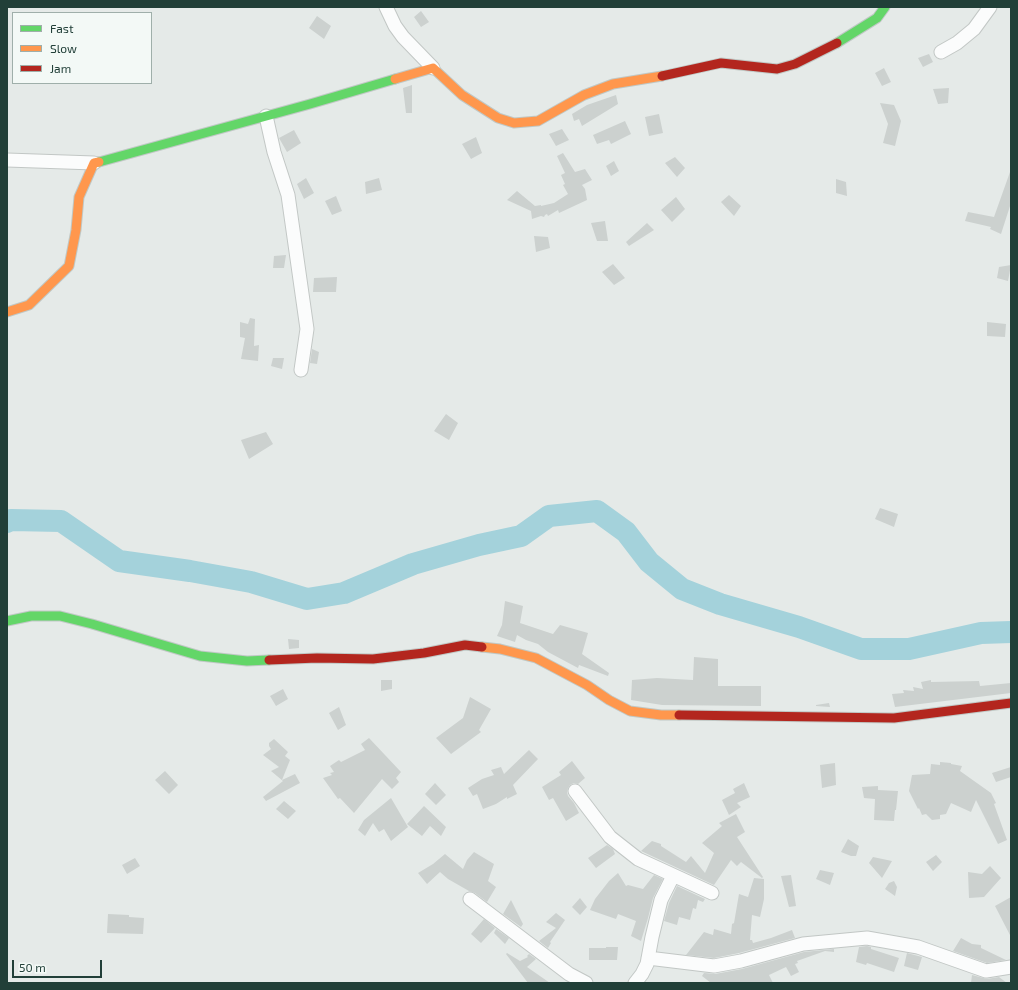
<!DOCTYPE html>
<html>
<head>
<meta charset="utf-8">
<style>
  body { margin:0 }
  #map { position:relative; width:1018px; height:990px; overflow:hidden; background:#e5eae8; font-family:"Exo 2",sans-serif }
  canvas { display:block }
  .frame { position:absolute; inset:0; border:8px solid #213f38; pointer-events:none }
  .legend { position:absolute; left:12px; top:12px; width:140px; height:72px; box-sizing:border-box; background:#f3f9f6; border:1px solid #9fafaa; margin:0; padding:5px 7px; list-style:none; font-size:12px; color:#213f38 }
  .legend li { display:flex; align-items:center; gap:8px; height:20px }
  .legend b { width:20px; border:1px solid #9fafaa }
  .scale { position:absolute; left:12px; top:960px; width:90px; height:18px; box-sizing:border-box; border:2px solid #213f38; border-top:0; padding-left:5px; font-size:12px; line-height:14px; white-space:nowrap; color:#213f38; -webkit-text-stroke:3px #f3f9f6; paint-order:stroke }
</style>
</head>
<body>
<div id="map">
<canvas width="1018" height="990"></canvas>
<div class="frame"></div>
<ul class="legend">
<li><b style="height:5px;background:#63d668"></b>Fast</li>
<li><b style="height:5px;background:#ff974d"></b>Slow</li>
<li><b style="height:5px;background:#b3261e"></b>Jam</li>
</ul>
<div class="scale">50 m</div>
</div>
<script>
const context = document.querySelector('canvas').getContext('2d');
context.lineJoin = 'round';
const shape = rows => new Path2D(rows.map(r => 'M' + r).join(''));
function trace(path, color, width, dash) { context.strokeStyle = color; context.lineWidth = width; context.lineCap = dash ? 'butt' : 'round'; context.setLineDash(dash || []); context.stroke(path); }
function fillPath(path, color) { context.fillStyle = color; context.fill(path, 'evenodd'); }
const river = shape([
  [7,522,11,520,61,521,119,561,190,571,251,582,307,599,344,593,413,564,479,545,521,536,549,516,597,511,626,532,649,562,682,589,720,604,799,627,861,649,909,649,981,633,1011,632]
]);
const building = shape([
  [421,11,429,22,421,27,414,17],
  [317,16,331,26,324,39,309,28],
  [929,54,933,62,923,67,918,58],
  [884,68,891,82,882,86,875,73],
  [412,85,412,113,406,113,403,88],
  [949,88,948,103,938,104,933,89],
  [616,95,618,104,582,126,579,119,574,121,572,114,587,105],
  [880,103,894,105,901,121,895,146,883,143,888,124],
  [659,114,663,133,649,136,645,117],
  [625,121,631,134,611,144,609,140,597,144,593,135],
  [562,129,569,140,556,146,549,134],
  [294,130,301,143,287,152,279,138],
  [476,137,482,153,471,159,462,144],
  [563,153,575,172,585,169,592,180,582,185,585,189,587,200,559,213,558,210,548,216,547,214,545,215,544,217,541,216,532,219,531,211,507,200,517,191,535,206,541,205,541,206,554,203,568,194,563,185,565,184,561,175,565,173,557,156],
  [675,157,685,168,677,177,665,163],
  [614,161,619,171,611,176,606,166],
  [1010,172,1011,172,1011,203,1001,234,990,229,991,227,965,221,968,212,994,217],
  [306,178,314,193,304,199,297,184],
  [379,178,382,190,366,194,365,182],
  [836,179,846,182,847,196,836,193],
  [729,195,741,206,734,216,721,202],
  [336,196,342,211,332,215,325,201],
  [676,197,685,209,672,222,661,210],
  [605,221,608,241,597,241,591,223],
  [647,223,654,230,629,246,626,242],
  [534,236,548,237,550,248,536,252],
  [286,255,284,268,273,268,274,256],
  [613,264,625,278,614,285,602,272],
  [1011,265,1008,281,997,278,999,267],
  [337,277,336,292,313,292,314,278],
  [250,318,255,319,254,346,259,345,258,361,241,359,245,338,240,337,240,322,248,324],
  [987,322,1006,324,1005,337,987,336],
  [312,349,319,352,317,364,310,363],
  [273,358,284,358,282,369,271,366],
  [446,414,458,423,449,440,434,431],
  [266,432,273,444,249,459,241,440],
  [880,508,898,514,894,527,875,519],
  [505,601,523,606,520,623,553,634,560,625,588,633,582,654,609,673,608,676,579,665,578,668,548,652,538,644,526,640,517,635,515,642,497,636,502,625],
  [288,639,299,640,299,648,289,649],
  [694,657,718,659,718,686,761,686,761,706,662,705,631,700,632,680,657,678,693,680],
  [381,680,392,680,392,689,381,691],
  [931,680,931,682,979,681,980,686,1011,683,1011,693,895,707,892,694,904,693,903,690,914,691,913,687,923,689,921,682],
  [283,689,288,699,276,706,270,696],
  [470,697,491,709,479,730,481,732,451,754,436,738,463,718],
  [829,703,830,707,816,706,816,705],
  [339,707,346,725,338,730,329,713],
  [369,738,401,772,396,778,399,782,392,789,382,779,354,813,340,798,338,799,323,778,332,775,330,773,334,772,330,766,339,760,341,762,365,750,361,744],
  [274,739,288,752,285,756,290,760,282,780,295,774,300,783,266,801,263,797,283,781,271,771,279,767,263,755,271,749,269,746,269,743],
  [529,750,538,759,513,785,517,794,507,799,507,797,496,804,483,809,477,794,473,796,468,788,482,779,494,775,491,770,501,767,504,774],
  [572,761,585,778,578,784,574,783,570,785,568,788,567,792,568,796,574,803,579,813,566,821,553,798,549,800,542,787,561,775,559,772],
  [940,762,951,763,951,764,962,766,960,771,991,793,996,803,994,804,1007,840,998,844,976,800,971,812,951,803,946,814,940,815,940,819,932,820,926,814,922,815,919,808,918,809,909,791,912,775,930,774,931,764,940,765],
  [835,763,836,785,822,788,820,765],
  [1011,767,1011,777,996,782,992,773],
  [165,771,178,785,169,794,155,780],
  [435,783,446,795,436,805,425,794],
  [744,783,750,797,737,803,741,807,729,815,722,800,735,793,733,789],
  [878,786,878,790,898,791,896,810,895,810,894,821,874,820,875,799,864,798,862,787],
  [391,798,408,827,391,841,384,829,379,832,373,823,365,836,358,830,364,820],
  [284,801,296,811,288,819,276,809],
  [424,806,446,827,441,836,430,826,422,836,407,824],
  [736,814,745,832,737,837,763,877,762,878,741,862,737,866,731,860,714,885,641,851,652,841,661,844,661,846,686,862,691,856,705,873,714,853,702,843,722,826,719,823],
  [848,839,859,846,856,856,851,856,841,852],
  [607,845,613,849,615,854,596,868,588,858],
  [474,852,494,864,488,881,496,887,487,902,475,893,469,891,448,879,440,872,427,884,418,873,433,864,445,854,463,869,467,860],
  [936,855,942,862,933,871,926,862],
  [873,857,892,861,882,878,869,863],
  [135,858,140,866,127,874,122,865],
  [990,866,1001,878,984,897,969,898,968,872,982,874],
  [820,870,834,873,830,885,816,879],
  [618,873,626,886,628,885,643,889,654,875,663,879,653,898,648,918,641,941,631,936,636,921,618,914,616,919,590,910,595,899,609,881],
  [791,875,796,906,789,907,781,876],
  [754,878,764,879,764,899,760,917,752,915,750,940,752,940,753,943,771,938,792,930,795,938,739,953,714,958,686,955,704,932,713,935,714,929,731,934,732,924,734,923,739,894,748,897],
  [894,881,897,887,895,896,885,889,889,883],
  [677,886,705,899,703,902,698,900,696,909,693,908,690,920,679,917,677,925,664,921,669,903],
  [1011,897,1011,937,995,906],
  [580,898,587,907,580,915,572,907],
  [511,900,523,924,521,927,503,914],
  [556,913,565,920,550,942,551,943,548,948,539,941,556,928,546,922],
  [108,914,129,915,129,917,144,918,143,934,107,933],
  [484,919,495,928,481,943,471,934],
  [496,929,509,938,505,944,494,933],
  [961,938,972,944,981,945,981,948,1006,960,987,963,953,951],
  [867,946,871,947,871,949,899,958,894,972,867,963,866,965,856,962,859,947],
  [606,947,618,947,617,960,589,960,589,948,606,948],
  [834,949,834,952,825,951,797,961,798,963,795,964,799,972,791,976,786,967,769,975,773,983,711,983,702,976,704,973,715,974,742,969,804,952],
  [507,953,520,961,528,957,527,956,529,954,536,959,527,967,550,983,528,983,506,954],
  [907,953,922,957,918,970,904,966],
  [972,975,987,979,999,977,1007,983,971,983]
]);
const street = shape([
  [386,7,395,26,403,37,433,68],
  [941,52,957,43,974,29,990,7],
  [266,116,274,152,288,195,307,329,301,370],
  [7,160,94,163],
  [575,791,610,837,638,859,712,893],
  [470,899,569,974,586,983],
  [648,958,714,966,741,961,803,944,867,938,918,947,986,971,1011,967],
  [635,983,642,974,647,964,652,937,661,900,673,876]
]);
const fast = shape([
  [837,43,877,18,885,7],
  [99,162,310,104,395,79],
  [7,621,31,616,60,616,92,624,200,656,247,661,269,660]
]);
const slow = shape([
  [395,79,433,68,462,95,498,118,514,123,538,121,584,95,613,84,662,76],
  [7,312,29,305,69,266,76,230,79,197,94,163,99,162],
  [482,647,500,649,536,658,587,685,609,700,630,711,661,715,679,715]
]);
const jam = shape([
  [662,76,721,63,777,69,795,64,837,43],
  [269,660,317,658,373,659,424,653,465,645,482,647],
  [679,715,894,718,1011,703]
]);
trace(river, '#a4d2db', 22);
fillPath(building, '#ccd1cf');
trace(street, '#c2c7c5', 15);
trace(fast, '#c0c8c5', 11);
trace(slow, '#c0c8c5', 11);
trace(jam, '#c0c8c5', 11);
trace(street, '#fbfcfc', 13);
trace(fast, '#63d668', 9);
trace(slow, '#ff974d', 9);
trace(jam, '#b3261e', 9);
</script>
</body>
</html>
